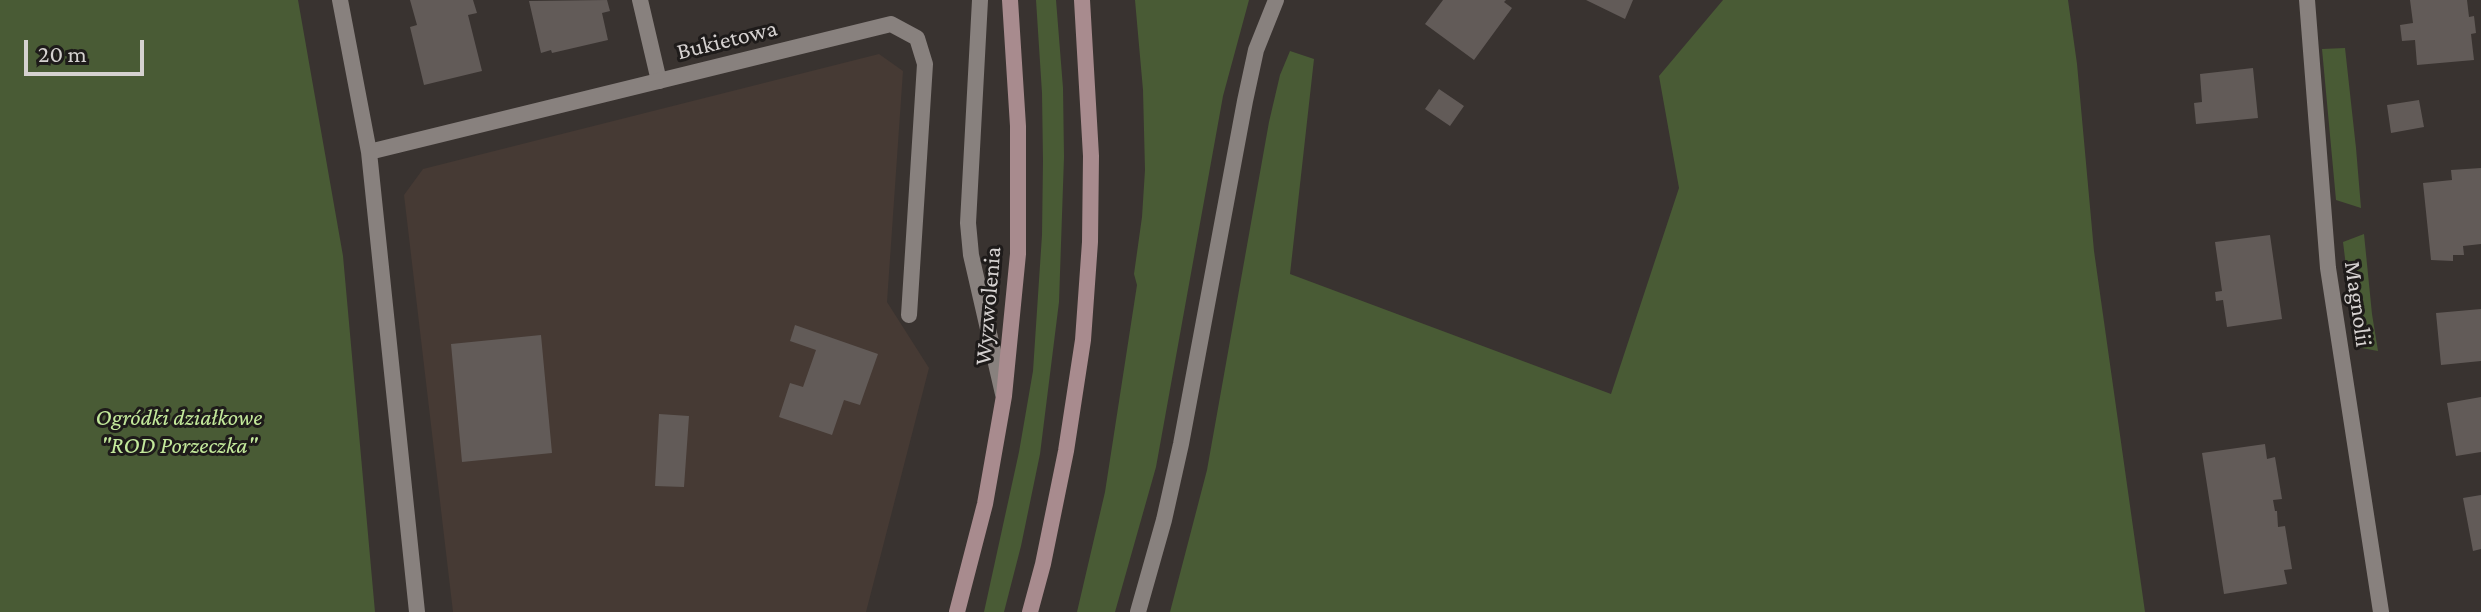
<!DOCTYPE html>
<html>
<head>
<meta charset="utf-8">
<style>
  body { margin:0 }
  #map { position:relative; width:2481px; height:612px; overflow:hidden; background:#393330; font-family:"Crimson Pro",serif }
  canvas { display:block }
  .scale { position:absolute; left:24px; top:40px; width:120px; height:36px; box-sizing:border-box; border:4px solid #d5d1d0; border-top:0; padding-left:10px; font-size:24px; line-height:28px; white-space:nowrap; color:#d5d1d0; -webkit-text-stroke:6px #1e1b1a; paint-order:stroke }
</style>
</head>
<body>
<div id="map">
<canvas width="2481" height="612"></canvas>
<div class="scale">20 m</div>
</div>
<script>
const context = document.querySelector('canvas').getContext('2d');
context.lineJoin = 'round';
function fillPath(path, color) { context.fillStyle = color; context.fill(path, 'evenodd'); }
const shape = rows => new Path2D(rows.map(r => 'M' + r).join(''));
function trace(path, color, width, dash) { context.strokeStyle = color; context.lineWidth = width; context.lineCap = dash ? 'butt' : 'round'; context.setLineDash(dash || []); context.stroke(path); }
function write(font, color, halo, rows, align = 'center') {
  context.font = font + ' "Crimson Pro",serif'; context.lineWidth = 6; context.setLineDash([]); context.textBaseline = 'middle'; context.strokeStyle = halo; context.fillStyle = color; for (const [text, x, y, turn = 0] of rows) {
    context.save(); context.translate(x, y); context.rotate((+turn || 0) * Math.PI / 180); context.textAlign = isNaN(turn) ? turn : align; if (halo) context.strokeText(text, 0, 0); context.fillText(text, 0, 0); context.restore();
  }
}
const built = shape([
  [879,54,903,71,887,302,929,368,866,612,453,612,404,195,423,169]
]);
const green = shape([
  [0,0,298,0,343,256,375,612,0,612],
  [1036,0,1056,0,1063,88,1064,157,1059,302,1040,454,1021,546,1004,612,984,612,1019,452,1033,371,1042,235,1043,161,1042,93],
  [1135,0,1249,0,1223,96,1156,467,1115,612,1077,612,1105,492,1137,285,1134,274,1142,217,1145,170,1143,90],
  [1723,0,2068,0,2077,64,2094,251,2145,612,1170,612,1207,470,1269,122,1280,75,1290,51,1314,59,1290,274,1611,394,1679,188,1659,76],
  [2345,48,2356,148,2361,208,2336,200,2322,49],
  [2364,234,2372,314,2378,351,2356,347,2343,242]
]);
const building = shape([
  [410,0,473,0,477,13,468,15,482,71,424,85,410,27,417,25],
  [607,0,610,11,602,13,608,40,552,53,551,50,541,53,529,1],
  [1443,0,1506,0,1504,2,1512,8,1474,60,1425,24],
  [1586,0,1633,0,1625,19],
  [2410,0,2467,0,2469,17,2474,16,2476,33,2471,34,2474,60,2417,65,2415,40,2402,41,2400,25,2413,23],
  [2253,68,2258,118,2196,124,2194,103,2202,102,2200,74],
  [1439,89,1464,106,1450,126,1425,109],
  [2419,100,2424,127,2391,133,2387,105],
  [2481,168,2481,244,2463,246,2464,255,2453,255,2453,261,2431,260,2423,183,2452,180,2451,170],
  [2270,235,2282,319,2227,327,2223,300,2216,301,2215,292,2222,291,2215,242],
  [2481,309,2481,361,2441,365,2436,313],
  [795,325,878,354,860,405,844,400,832,435,779,417,790,383,803,387,816,350,790,341],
  [541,335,552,453,462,462,451,344],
  [2481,397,2481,452,2456,456,2447,403],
  [659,414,689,416,684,487,655,486],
  [2265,444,2267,459,2275,457,2282,499,2273,500,2275,511,2277,511,2278,527,2285,526,2292,569,2284,570,2287,584,2224,594,2202,453],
  [2481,495,2481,549,2473,551,2463,498]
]);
const lane = shape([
  [640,0,659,81],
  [980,0,968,223,971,255,1003,394]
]);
const street = shape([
  [340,0,369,152,891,24,917,38,925,64,909,315],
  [2307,0,2328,268,2381,612],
  [369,152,417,612],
  [1138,612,1164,520,1181,444,1245,101,1256,50,1276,0]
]);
const secondary = shape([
  [957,612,985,504,1004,396,1018,254,1018,126,1010,0],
  [1030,612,1043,564,1066,451,1083,340,1090,242,1091,156,1082,0]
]);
const streetNames = [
  ["Bukietowa",727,40,-14],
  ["Magnolii",2358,304,82],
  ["Wyzwolenia",988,306,-85]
];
const parkNames = [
  ["Ogródki działkowe",179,418],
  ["\"ROD Porzeczka\"",179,446]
];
fillPath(built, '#463a34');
fillPath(green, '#495b35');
fillPath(building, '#625b58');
trace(lane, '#88817e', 16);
trace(street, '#88817e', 16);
trace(secondary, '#a88b8e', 16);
write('24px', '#d5d1d0', '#1e1b1a', streetNames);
write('italic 24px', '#c3e99b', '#1e1b1a', parkNames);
</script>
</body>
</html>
